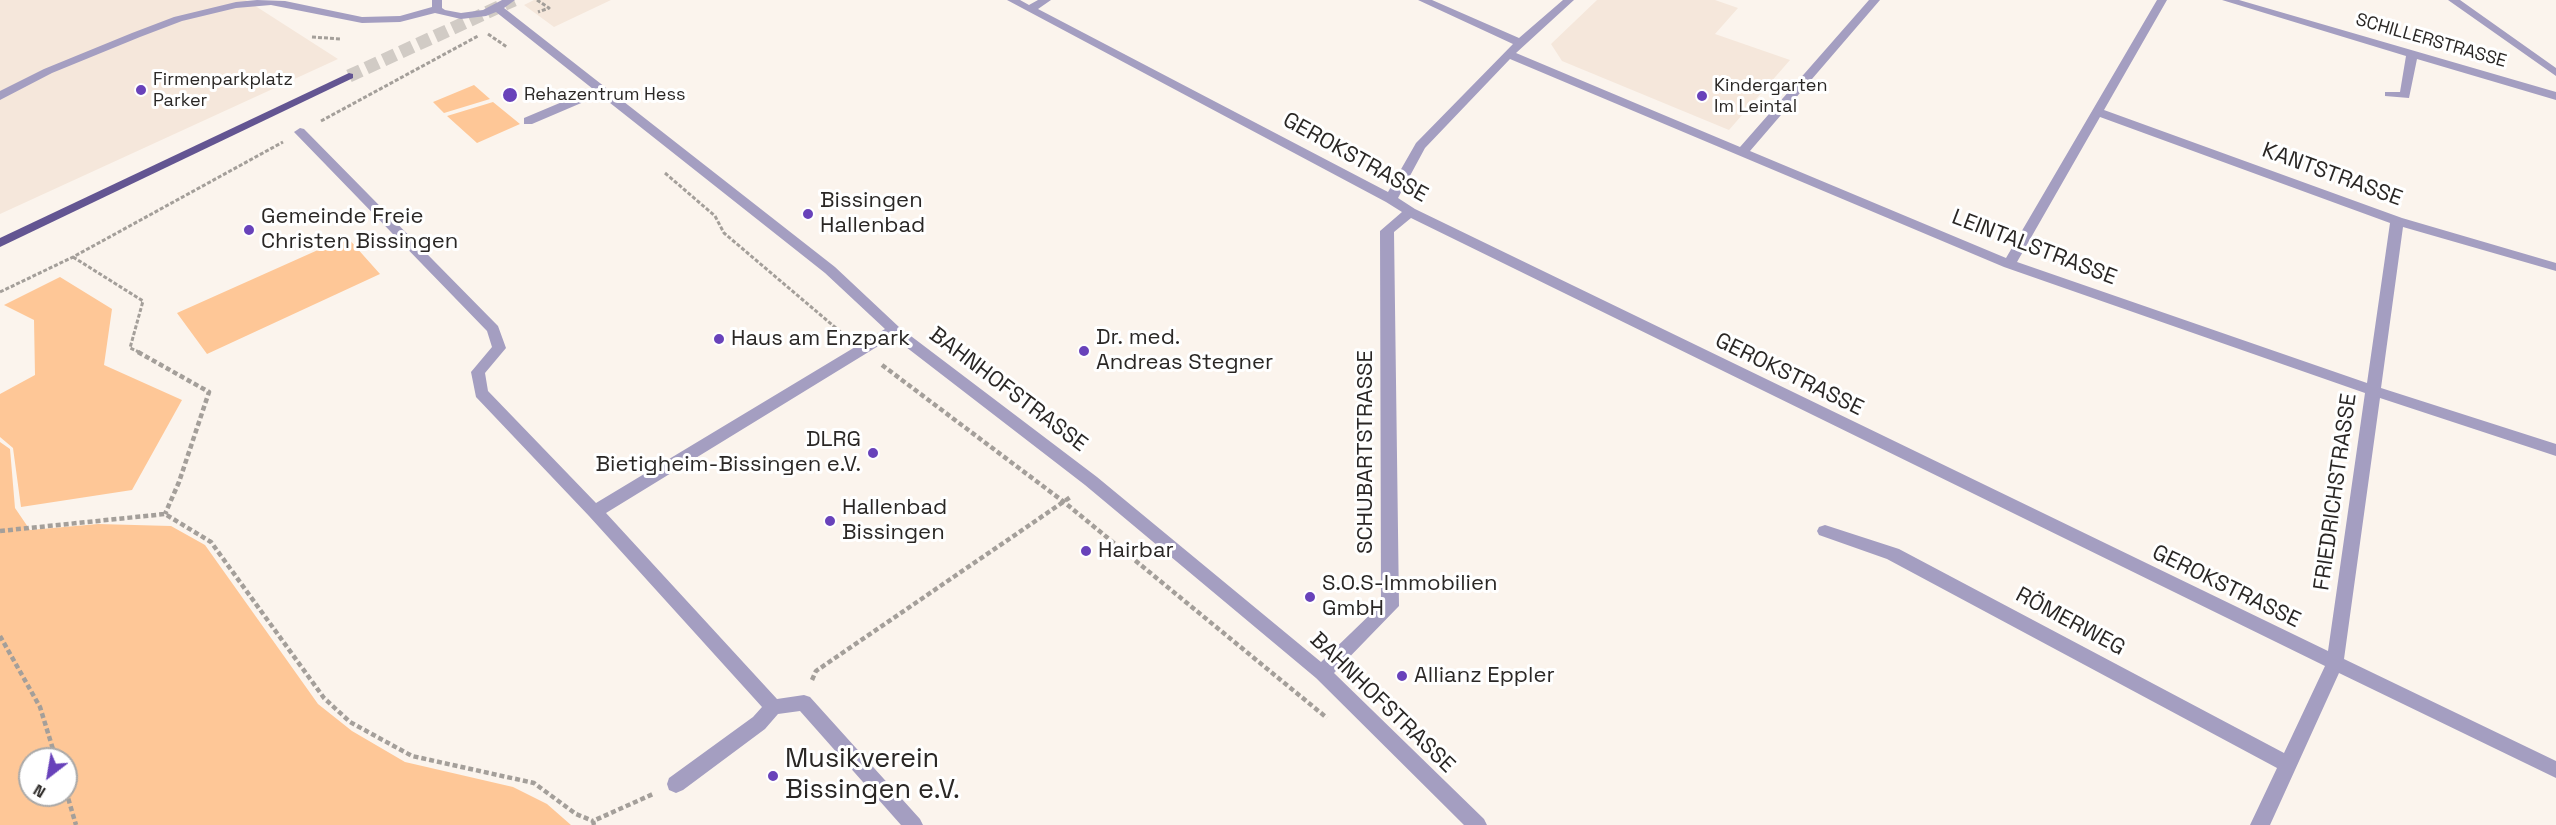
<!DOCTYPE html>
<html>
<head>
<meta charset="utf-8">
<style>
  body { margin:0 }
  #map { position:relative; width:2556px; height:825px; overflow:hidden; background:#fbf4ed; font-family:"Space Grotesk",sans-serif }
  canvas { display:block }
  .north { position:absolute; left:18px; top:747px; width:60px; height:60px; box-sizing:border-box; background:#fff; border:2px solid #aaa9a8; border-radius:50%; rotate:211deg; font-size:16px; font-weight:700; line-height:24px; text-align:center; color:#2a2725 }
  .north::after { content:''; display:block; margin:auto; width:21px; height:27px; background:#6842ba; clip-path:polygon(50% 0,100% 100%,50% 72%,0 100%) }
</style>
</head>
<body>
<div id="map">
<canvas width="2556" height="825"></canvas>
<div class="north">N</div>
</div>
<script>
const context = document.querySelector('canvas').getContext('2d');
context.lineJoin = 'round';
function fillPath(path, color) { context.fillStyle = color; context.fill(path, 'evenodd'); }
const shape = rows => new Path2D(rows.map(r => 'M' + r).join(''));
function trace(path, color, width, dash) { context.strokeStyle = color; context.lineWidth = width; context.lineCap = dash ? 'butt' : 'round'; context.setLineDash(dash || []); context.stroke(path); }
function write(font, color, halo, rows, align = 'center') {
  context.font = font + ' "Space Grotesk",sans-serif'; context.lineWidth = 6; context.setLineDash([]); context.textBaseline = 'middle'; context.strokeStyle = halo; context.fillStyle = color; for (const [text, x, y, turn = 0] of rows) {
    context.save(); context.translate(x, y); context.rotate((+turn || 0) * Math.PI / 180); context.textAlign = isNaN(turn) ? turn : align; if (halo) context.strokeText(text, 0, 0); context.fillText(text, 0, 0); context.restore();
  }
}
const built = shape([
  [0,0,246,0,338,59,0,214],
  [534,0,611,0,554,27,524,5],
  [1597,0,1715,0,1738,8,1715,34,1790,60,1729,130,1562,61,1551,44]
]);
const green = shape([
  [474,85,490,99,444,113,433,102],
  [493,102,520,124,477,143,447,116],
  [347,237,380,274,207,354,177,313],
  [60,277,112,309,104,365,182,400,132,490,21,507,13,448,0,437,0,394,35,375,34,320,4,305],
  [0,442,10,449,15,508,30,530,98,524,171,526,205,545,318,704,352,731,405,762,513,787,547,804,571,825,0,825],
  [30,759,66,759,66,795,30,795]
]);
const majorTunnel = shape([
  [349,76,514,0]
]);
const pathFar1 = shape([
  [537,0,549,8,538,12],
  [488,34,507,47],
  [312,37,341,39],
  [321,121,478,36],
  [665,173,715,216,724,233,843,334],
  [73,257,143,301,130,348,141,353],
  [0,292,73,257,283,142]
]);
const path = shape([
  [138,352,209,392,179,482,165,514],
  [882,365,1064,502,1327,718],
  [0,531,165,514,211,542,324,698,350,722,412,756,534,783,576,814,593,821],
  [0,636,40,707,56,759],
  [812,680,816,671,1072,496],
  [66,791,76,825],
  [594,825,593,821,653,794]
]);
const minor = shape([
  [257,0,285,1,362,17,400,16,432,7,432,0,442,0,442,8,445,10,461,13,483,10,502,0,515,0,504,8,835,267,899,327,1097,477,1321,662,1381,604,1380,231,1402,212,1386,202,1007,0,1020,0,1029,5,1038,0,1051,0,1038,9,1388,192,1416,143,1513,44,1418,0,1432,0,1519,38,1563,0,1574,0,1516,53,1740,147,1869,0,1880,0,1750,151,2006,258,2157,0,2167,0,2104,110,2402,218,2556,263,2556,271,2403,227,2381,388,2556,444,2556,456,2380,398,2344,659,2556,761,2556,778,2339,673,2270,825,2250,825,2277,768,1887,559,1819,535,1817,531,1819,527,1825,525,1899,549,2284,753,2325,666,1411,218,1394,232,1399,606,1334,673,1484,819,1487,825,1464,825,1316,678,1085,485,893,337,606,513,777,699,804,695,810,697,920,819,923,825,901,825,800,711,778,714,765,729,683,790,676,793,669,790,667,784,669,778,753,717,762,707,589,516,476,397,471,372,492,347,487,331,294,132,300,128,304,129,498,326,506,348,485,373,488,391,596,503,885,329,825,273,600,95,532,124,524,124,524,118,593,89,496,12,486,16,461,19,435,13,400,22,362,23,271,5,236,8,182,21,140,37,52,73,0,100,0,91,44,69,132,33,174,17,236,2,257,0],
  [1510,59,2004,267,2365,393,2328,651,1415,209,1398,198,1425,148,1510,59],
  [2100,117,2390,223,2367,383,2017,262,2100,117],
  [2222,0,2239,0,2556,92,2556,100,2417,59,2409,98,2385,96,2385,92,2400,92,2406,56,2222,0],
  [2448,0,2460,0,2556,68,2556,76,2448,0]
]);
const major = shape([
  [349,73,353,74,353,78,0,247,0,238,349,73]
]);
const markers = [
  [141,90,6,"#6842ba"],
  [510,95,8,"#6842ba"],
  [1702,96,6,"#6842ba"],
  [808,214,6,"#6842ba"],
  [249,230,6,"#6842ba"],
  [719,339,6,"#6842ba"],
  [1084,351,6,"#6842ba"],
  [873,453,6,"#6842ba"],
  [830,521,6,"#6842ba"],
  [1086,551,6,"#6842ba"],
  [1310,597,6,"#6842ba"],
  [1402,676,6,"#6842ba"],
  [773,776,6,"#6842ba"]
];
const farStreetnames = [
  ["SCHILLERSTRASSE",2431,41,16]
];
const farPoinames = [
  ["Firmenparkplatz",153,80],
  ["Parker",153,101],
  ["Kindergarten",1714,86],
  ["Im Leintal",1714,107],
  ["Rehazentrum Hess",524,95]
];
const streetNames = [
  ["GEROKSTRASSE",1355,158,29],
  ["KANTSTRASSE",2332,175,20],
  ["LEINTALSTRASSE",2034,248,21],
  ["GEROKSTRASSE",1789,375,26],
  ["BAHNHOFSTRASSE",1008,390,37],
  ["SCHUBARTSTRASSE",1366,452,-90],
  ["FRIEDRICHSTRASSE",2336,492,-82],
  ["GEROKSTRASSE",2226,587,26],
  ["RÖMERWEG",2070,622,28],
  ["BAHNHOFSTRASSE",1382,703,44]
];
const poiNames = [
  ["Bissingen",820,201],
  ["Hallenbad",820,226],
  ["Gemeinde Freie",261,217],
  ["Christen Bissingen",261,242],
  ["Dr. med.",1096,338],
  ["Andreas Stegner",1096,363],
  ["Haus am Enzpark",731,339],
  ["DLRG",861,440,"right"],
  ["Bietigheim-Bissingen e.V.",861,465,"right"],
  ["Hallenbad",842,508],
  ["Bissingen",842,533],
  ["Hairbar",1098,551],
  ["S.O.S-Immobilien",1322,584],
  ["GmbH",1322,609],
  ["Allianz Eppler",1414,676]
];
const nearPoinames = [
  ["Musikverein",785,760],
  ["Bissingen e.V.",785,791]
];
fillPath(built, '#f5e7db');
fillPath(green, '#fec797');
trace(majorTunnel, '#d1cbc5', 13, [13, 6]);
trace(pathFar1, '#a49f9a', 3, [4, 2]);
trace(path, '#a49f9a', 4.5, [5, 3]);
fillPath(minor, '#a49ec1');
fillPath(major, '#635592');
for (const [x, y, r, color] of markers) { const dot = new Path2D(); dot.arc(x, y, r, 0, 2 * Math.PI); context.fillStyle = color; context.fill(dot); trace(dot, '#fff', 2); }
write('18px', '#2a2725', '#fff', farStreetnames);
write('18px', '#2a2725', '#fff', farPoinames, 'left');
write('22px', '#2a2725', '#fff', streetNames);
write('22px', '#2a2725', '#fff', poiNames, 'left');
write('27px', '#2a2725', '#fff', nearPoinames, 'left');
</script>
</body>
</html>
